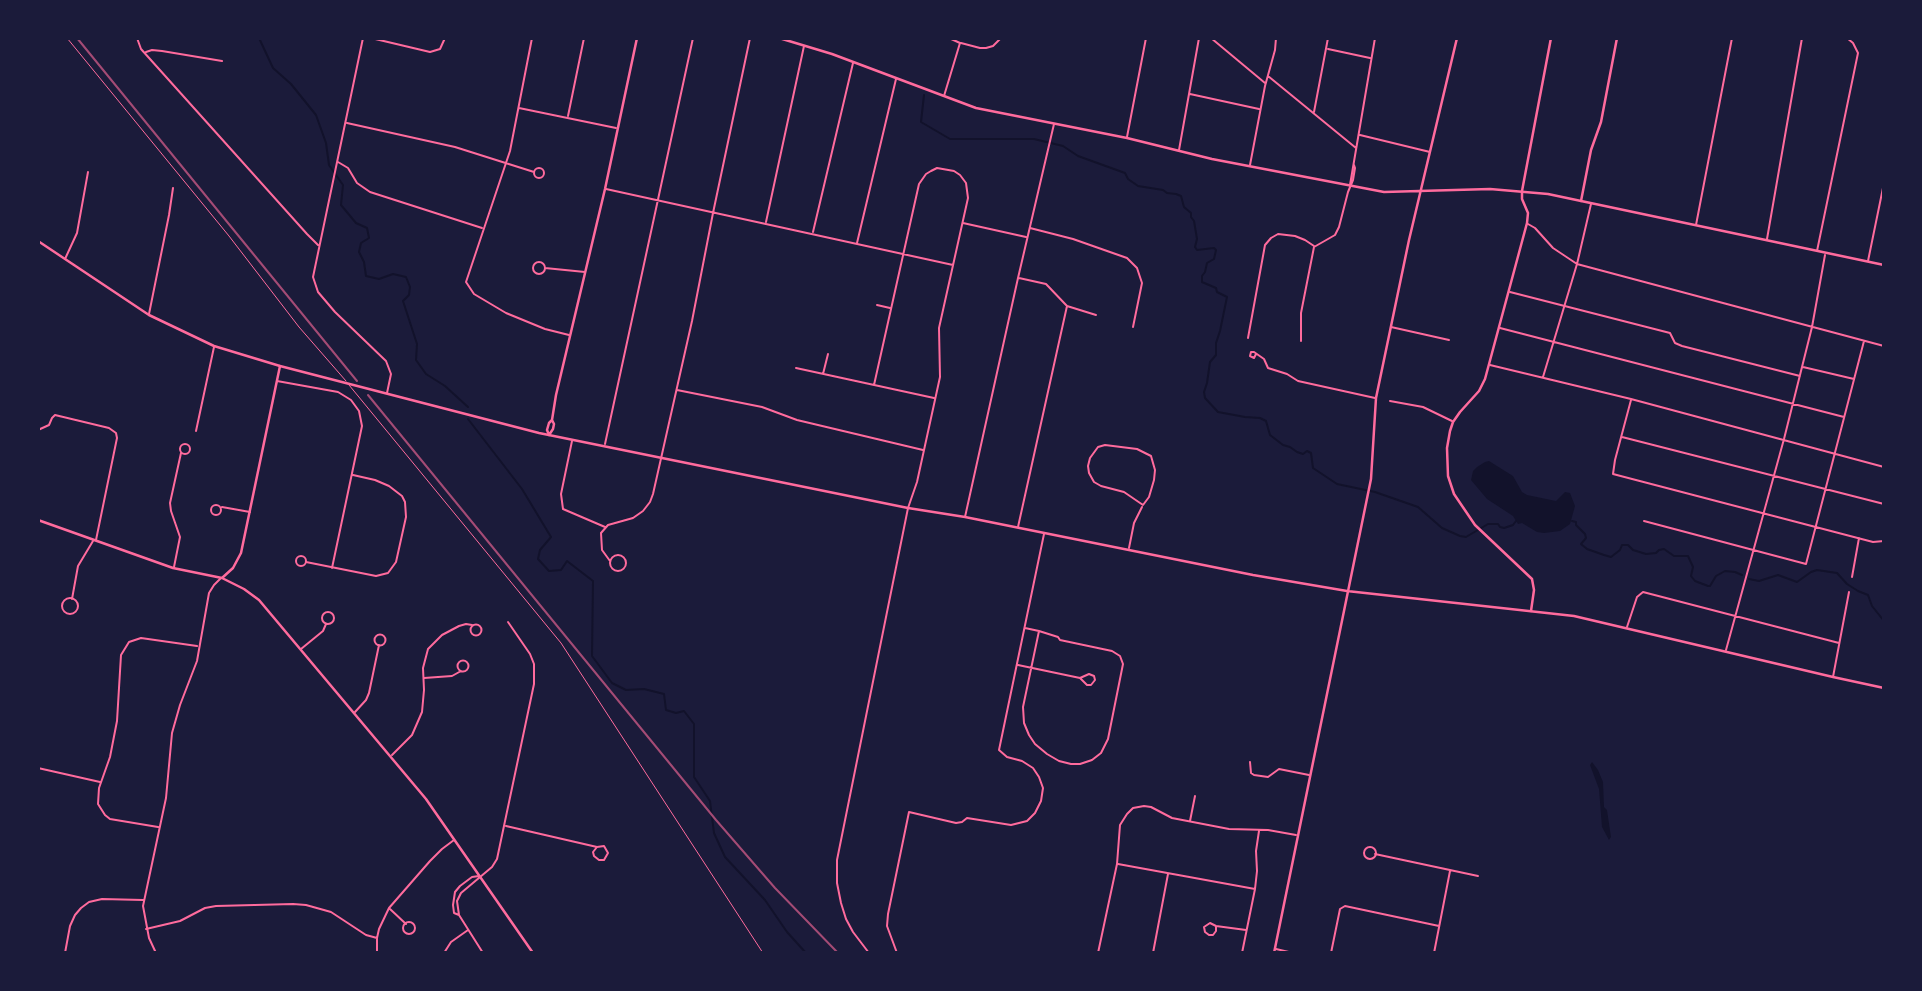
<!DOCTYPE html>
<html>
<head>
<meta charset="utf-8">
<style>
  body { margin:0 }
  #map { position:relative; width:1922px; height:991px; overflow:hidden; background:#1b1b3a; font-family:"Open Sans",sans-serif }
  canvas { display:block }
  .frame { position:absolute; inset:0; border:40px solid #1b1b3a; pointer-events:none }
</style>
</head>
<body>
<div id="map">
<canvas width="1922" height="991"></canvas>
<div class="frame"></div>
</div>
<script>
const context = document.querySelector('canvas').getContext('2d');
context.lineJoin = 'round';
function fillPath(path, color) { context.fillStyle = color; context.fill(path, 'evenodd'); }
const shape = rows => new Path2D(rows.map(r => 'M' + r).join(''));
function trace(path, color, width, dash) { context.strokeStyle = color; context.lineWidth = width; context.lineCap = dash ? 'butt' : 'round'; context.setLineDash(dash || []); context.stroke(path); }
const water = shape([
  [1489,461,1513,476,1522,492,1527,495,1556,501,1565,492,1570,493,1575,506,1570,524,1560,531,1544,533,1537,532,1522,523,1518,524,1513,516,1487,499,1471,480,1473,471,1477,467,1485,462],
  [1592,762,1598,770,1603,782,1604,807,1607,810,1611,837,1609,840,1602,827,1599,789,1590,765]
]);
const stream = shape([
  [259,38,273,68,291,84,316,115,326,143,329,165,343,185,341,205,356,223,367,228,369,238,361,243,359,252,364,262,366,276,379,279,393,274,406,277,410,287,409,295,403,301,417,344,416,360,426,374,445,386,468,407],
  [924,95,921,122,950,139,1034,139,1063,146,1078,156,1125,173,1128,179,1138,186,1163,190,1167,193,1176,194,1181,196,1184,207,1191,213,1191,217,1194,221,1197,239,1195,247,1197,250,1214,248,1216,250,1214,259,1207,263,1205,272,1202,276,1202,282,1216,288,1217,292,1227,297,1220,331,1216,343,1216,355,1210,362,1207,383,1204,392,1205,398,1218,412,1245,417,1260,418,1266,421,1270,435,1283,445,1290,447,1297,452,1303,454,1307,451,1311,453,1313,468,1337,484,1375,492,1418,507,1442,528,1460,536,1466,537,1488,524,1498,524,1500,527,1504,528,1513,525,1516,521],
  [468,419,522,489,551,537,540,550,538,559,549,571,561,570,567,561,593,581,592,656,612,683,626,690,644,689,664,694,666,710,676,713,684,711,694,724,694,777,710,801,714,833,725,857,765,900,787,932,806,953],
  [1572,521,1576,522,1576,525,1585,534,1586,538,1581,544,1587,549,1604,555,1611,557,1620,550,1622,545,1628,545,1633,550,1646,554,1656,553,1659,550,1664,549,1674,556,1688,556,1693,567,1691,576,1695,581,1708,586,1710,586,1716,576,1725,571,1735,572,1742,575],
  [1749,579,1759,581,1778,575,1797,582,1811,572,1817,570,1837,573,1847,584,1858,591,1868,595,1872,606,1884,621]
]);
const service = shape([
  [67,38,229,236,299,327,346,381],
  [349,385,561,643,763,953]
]);
const minor = shape([
  [137,38,141,49,307,234,318,245],
  [363,38,313,277,318,292,335,312,386,361,391,374,387,393],
  [371,38,430,52,440,49,445,38],
  [532,38,510,151,466,282,474,294,506,313,545,329,569,335],
  [1211,38,1265,83],
  [1660,38,1667,39],
  [961,43,980,48,986,48,993,46,1001,38],
  [1328,49,1370,58],
  [146,52,152,50,162,51,222,61],
  [1268,76,1356,148],
  [1190,94,1259,109],
  [944,96,960,43,949,38],
  [519,108,616,128],
  [1314,112,1328,38],
  [568,116,584,38],
  [347,123,455,147,534,172],
  [1360,135,1430,152],
  [1127,137,1146,38],
  [1179,150,1199,38],
  [338,162,348,168,357,183,370,192,482,228],
  [1250,165,1265,86,1275,50,1276,38],
  '534 173a5 5 0 1 1 10 0a5 5 0 1 1-10 0Z',
  [1350,185,1375,38],
  [606,189,953,265],
  [766,222,804,46],
  [963,223,1026,237],
  [1528,224,1535,228,1553,248,1577,264,1884,346],
  [1696,225,1732,38],
  [1030,228,1073,239,1127,258,1137,268,1142,283,1133,327],
  [813,232,853,63],
  [1767,239,1802,38],
  [857,243,896,79],
  [1817,251,1858,53,1853,43,1847,38],
  [65,259,77,233,88,172],
  [1868,261,1884,183],
  '533 268a6 6 0 1 1 12 0a6 6 0 1 1-12 0Z',
  [545,268,585,272],
  [1019,278,1046,284,1067,306,1096,315],
  [1510,292,1670,333,1675,343,1682,346,1800,376],
  [877,305,890,308],
  [149,314,169,215,173,188],
  [1391,327,1449,340],
  [1500,328,1844,417],
  [1248,338,1265,245,1271,238,1278,234,1295,236,1305,240,1314,246],
  [1301,341,1301,313,1314,247,1335,235,1339,227,1348,192,1353,180,1355,168,1354,165],
  [1256,354,1254,358,1250,356,1251,352,1254,352,1264,359,1268,368,1287,374,1298,381,1375,398],
  [1490,365,1631,399,1884,467],
  [1803,367,1854,379],
  [796,368,934,398],
  [823,374,828,354],
  [1543,377,1577,264,1591,204],
  [277,381,338,392,351,400,359,411,362,426,332,568],
  [677,390,762,407,797,420,923,450],
  [1631,400,1615,460,1613,474,1873,542,1884,541],
  [1390,401,1423,407,1452,421],
  [38,430,49,425,52,418,55,415,109,428,116,433,117,438,96,540],
  [196,431,214,347],
  [1622,437,1884,504],
  [572,441,561,494,563,509,605,527],
  '180 449a5 5 0 1 1 10 0a5 5 0 1 1-10 0Z',
  [605,444,693,38],
  [1105,445,1137,449,1151,456,1155,470,1154,480,1149,497,1143,505,1124,492,1101,486,1094,482,1089,473,1088,466,1090,458,1098,447,1105,445],
  '211 510a5 5 0 1 1 10 0a5 5 0 1 1-10 0Z',
  [222,507,250,512],
  [965,517,1018,278,1054,124],
  [1644,521,1806,564,1864,341],
  [1018,527,1067,306],
  [1129,548,1134,523,1142,507],
  '610 563a8 8 0 1 1 16 0a8 8 0 1 1-16 0Z',
  '296 561a5 5 0 1 1 10 0a5 5 0 1 1-10 0Z',
  [610,561,602,550,601,533,608,525,633,518,643,511,650,502,653,494,692,321,713,213,750,38],
  [306,562,376,576,388,573,396,562,406,517,405,502,402,496,389,486,375,480,353,475],
  [174,567,180,537,171,511,170,503,181,453],
  [1852,577,1859,538],
  '62 606a8 8 0 1 1 16 0a8 8 0 1 1-16 0Z',
  [72,599,78,566,93,541],
  '322 618a6 6 0 1 1 12 0a6 6 0 1 1-12 0Z',
  '470.5 630a5.5 5.5 0 1 1 11 0a5.5 5.5 0 1 1-11 0Z',
  [1627,627,1637,597,1643,592,1839,643],
  [1025,628,1039,631,1058,637,1060,640,1112,651,1120,656,1123,664,1108,739,1101,753,1092,760,1080,764,1071,764,1059,761,1047,754,1035,744,1029,735,1024,723,1023,707,1039,631],
  '374.5 640a5.5 5.5 0 1 1 11 0a5.5 5.5 0 1 1-11 0Z',
  [301,649,323,631,326,624],
  [1726,650,1784,439,1812,327,1825,255],
  '457.5 666a5.5 5.5 0 1 1 11 0a5.5 5.5 0 1 1-11 0Z',
  [1018,665,1080,678,1087,685,1091,685,1095,680,1094,676,1089,674,1080,678],
  [1833,677,1849,592],
  [424,678,452,676,461,671],
  [355,712,366,700,369,693,379,645],
  [392,755,412,735,422,712,424,690,423,668,428,649,442,635,459,626,466,624,472,625],
  [1250,762,1251,773,1254,775,1268,777,1279,769,1309,775],
  [38,768,100,782],
  [1190,821,1195,796],
  [506,826,597,847,604,846,608,853,604,860,599,860,594,856,593,852,597,847],
  [158,827,110,819,105,815,98,804,99,788,110,757,117,721,121,655,129,642,141,638,197,646],
  '1364 853a6 6 0 1 1 12 0a6 6 0 1 1-12 0Z',
  [1375,854,1478,876],
  [1118,864,1255,889],
  [479,876,472,877,460,886,455,892,453,905,454,913,459,915,483,953],
  [390,909,406,924],
  [459,915,457,901,461,893,492,867,497,859,534,684,534,664,530,654,508,622],
  '403 928a6 6 0 1 1 12 0a6 6 0 1 1-12 0Z',
  [1216,926,1216,931,1213,935,1209,935,1205,932,1204,927,1210,923,1216,926,1246,930],
  [146,929,180,921,205,908,216,906,293,904,306,905,331,912,366,935,377,938],
  [1276,949,1293,953],
  [65,953,70,926,75,915,81,908,89,902,102,899,143,900],
  [156,953,149,938,143,906,166,798,172,733,180,705,197,661,209,593,214,585,221,578],
  [377,953,377,938,379,929,389,908,430,861,442,849,454,840],
  [444,953,451,942,468,930],
  [869,953,853,932,846,919,841,903,837,883,837,860,908,508,917,482,940,377,939,328,968,198,966,183,960,175,954,171,937,168,931,171,926,174,919,184,874,385],
  [897,953,887,926,888,914,909,812,956,823,962,822,967,818,1011,825,1027,821,1035,813,1041,801,1043,788,1039,777,1033,768,1022,761,1007,757,999,750,1044,534],
  [1098,953,1117,864,1120,825,1127,814,1133,808,1144,806,1151,807,1172,818,1229,829,1268,830,1296,835],
  [1153,953,1168,874],
  [1242,953,1255,889,1257,871,1256,851,1259,831],
  [1331,953,1340,909,1345,906,1439,926],
  [1434,953,1450,871]
]);
const tertiary = shape([
  [1581,201,1591,150,1601,122,1617,38],
  [549,435,553,429,554,424,552,420,556,395,605,189,637,38],
  [549,435,547,430,549,423,552,420],
  [38,520,173,568,222,578,244,589,259,600,426,799,533,953],
  [222,578,233,568,241,553,280,366],
  [1531,611,1534,590,1532,579,1475,525,1454,494,1448,476,1447,448,1450,431,1453,422,1460,412,1479,391,1485,379,1527,223,1528,213,1522,199,1522,191,1551,38]
]);
const secondary = shape([
  [779,38,832,54,976,108,1127,138,1212,159,1384,192,1490,189,1548,194,1884,265],
  [38,241,149,315,214,346,280,366,539,433,908,508,965,517,1253,575,1347,591,1574,616,1833,677,1884,688],
  [1274,953,1371,479,1376,398,1409,240,1457,38]
]);
const rail = shape([
  [77,38,357,381],
  [368,395,716,820,775,888,838,953]
]);
fillPath(water, '#12122b');
trace(stream, '#12122b', 2);
trace(service, '#ff6b9d', 1);
trace(minor, '#ff6b9d', 2);
trace(tertiary, '#ff6b9d', 2.5);
trace(secondary, '#ff6b9d', 2.5);
trace(rail, '#a44b75', 2);
</script>
</body>
</html>
